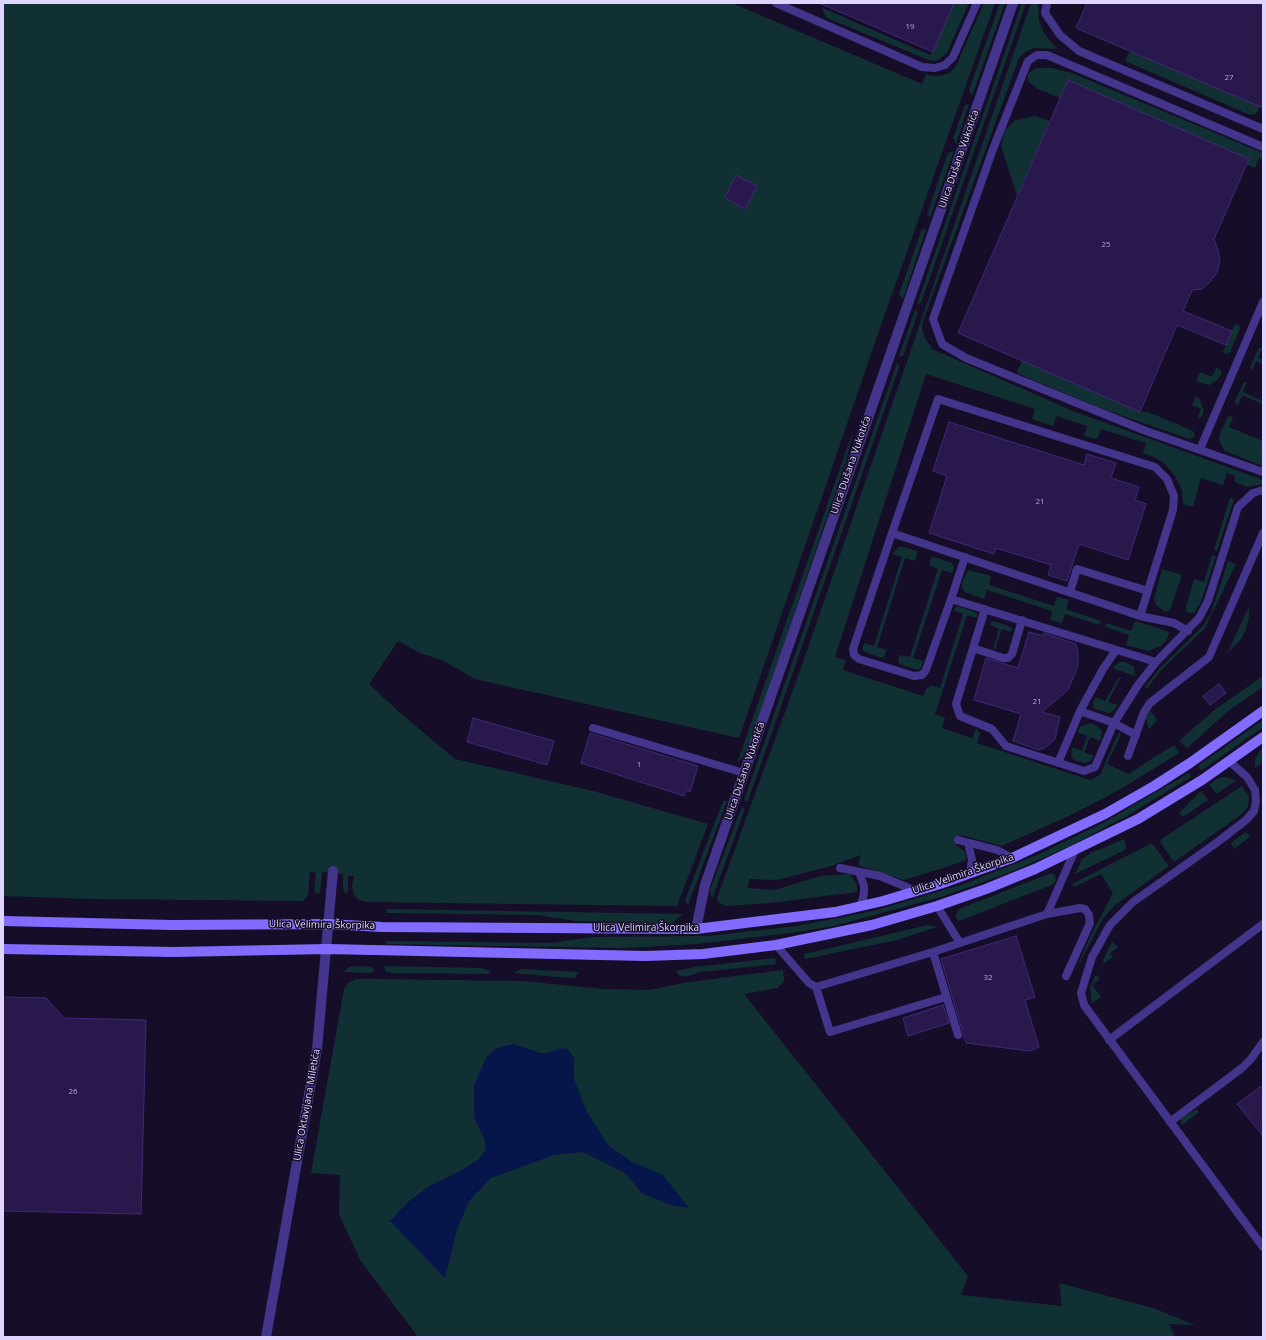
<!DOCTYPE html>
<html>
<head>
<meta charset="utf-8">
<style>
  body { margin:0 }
  #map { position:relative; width:1266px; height:1340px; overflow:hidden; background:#160e29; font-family:"Open Sans",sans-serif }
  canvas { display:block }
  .frame { position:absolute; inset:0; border:4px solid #dfd5ff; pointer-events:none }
</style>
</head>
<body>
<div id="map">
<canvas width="1266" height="1340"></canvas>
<div class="frame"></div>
</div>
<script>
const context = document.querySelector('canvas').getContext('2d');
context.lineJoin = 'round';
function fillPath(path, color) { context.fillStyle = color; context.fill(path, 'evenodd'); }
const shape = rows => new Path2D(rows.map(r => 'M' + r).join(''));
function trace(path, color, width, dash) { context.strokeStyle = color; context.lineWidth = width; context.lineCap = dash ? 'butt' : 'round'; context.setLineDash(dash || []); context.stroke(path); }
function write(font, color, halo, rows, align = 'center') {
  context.font = font + ' "Open Sans",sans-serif'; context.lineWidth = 3; context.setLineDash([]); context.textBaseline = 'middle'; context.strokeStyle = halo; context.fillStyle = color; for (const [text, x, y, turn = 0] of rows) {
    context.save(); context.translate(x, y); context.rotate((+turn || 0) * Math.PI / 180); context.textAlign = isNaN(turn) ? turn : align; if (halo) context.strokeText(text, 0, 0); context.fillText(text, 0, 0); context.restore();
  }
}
const green = shape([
  [3,3,732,3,922,84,926,74,932,76,940,76,949,73,955,68,984,3,995,3,881,325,739,738,475,679,442,660,420,653,398,641,369,684,399,712,455,759,593,791,708,824,677,906,366,902,359,900,354,895,352,886,354,876,348,876,348,891,345,894,343,887,343,874,322,872,320,893,317,894,314,891,316,873,310,872,308,895,303,901,92,899,3,896],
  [954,3,969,3,947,53,938,60,931,61,827,18,823,11,823,8,930,55,933,52],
  [1000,3,1005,3,972,96,969,90],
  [1022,3,1026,3,921,303,917,304],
  [1031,3,1038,3,1039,20,1043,31,1049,40,1058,49,1033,48,1024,53,1019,58,923,321,922,328,925,338,932,349,1073,411,1263,480,1263,484,1247,487,1235,482,1235,476,1227,473,1223,485,1201,478,1193,507,1183,504,1182,490,1175,476,1164,463,1154,457,1143,453,1146,443,1101,429,1097,439,1084,436,1087,426,1057,416,1053,426,1032,419,1035,409,926,374,835,657,846,660,843,670,923,696,927,687,929,688,930,685,940,688,963,614,953,610,958,606,977,613,977,618,967,615,935,714,945,718,942,728,972,738,976,728,980,733,977,743,1090,780,1100,775,1119,732,1121,734,1107,764,1128,774,1174,745,1179,753,1119,790,1073,814,1002,846,961,835,956,845,965,852,966,860,943,868,904,880,858,865,861,855,831,866,777,880,750,879,747,888,775,890,820,876,850,874,857,884,857,892,770,903,726,906,718,902,717,898,796,682],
  [1130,51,1260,106,1256,114,1250,115,1125,61],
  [1036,68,1052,68,1072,73,1263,153,1263,160,1259,158,1255,168,1068,80,1060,98,1038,89,1028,81,1028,74],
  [969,104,956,144,953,138,965,105],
  [1035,116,1050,121,1017,196,1001,146,1005,130,1016,120],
  [954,151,930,218,927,214,948,153],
  [922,229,926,229,903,299,899,294],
  [915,310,918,312,903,356,899,356],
  [1235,324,1239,325,1240,329,1230,352,1227,354,1223,352],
  [1259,348,1262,348,1258,358,1263,360,1263,364,1256,361,1252,371,1250,367],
  [1022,361,1140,412,1148,412,1193,431,1195,435,1193,438,1189,439,1106,410,1035,381,1019,374,1017,371],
  [897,363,900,365,748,801,744,800],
  [1216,368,1221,370,1221,375,1216,381,1209,385,1196,381,1200,372,1212,377],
  [1244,382,1247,382,1243,392,1263,401,1263,404,1242,395,1238,405,1236,404,1235,401],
  [1196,396,1200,400,1204,411,1201,417,1197,418,1201,409,1192,405],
  [1230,416,1233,417,1229,427,1263,441,1263,466,1225,451,1221,444,1219,439,1221,431,1227,418],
  [854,428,846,461,751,740,743,757,737,763],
  [1230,498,1234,499,1217,551,1214,550],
  [899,547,904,547,917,551,917,555,915,561,905,558,877,647,887,650,884,657,881,658,863,651,863,647,864,643,874,646,902,557,892,554],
  [1212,555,1216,556,1201,602,1194,613,1190,613,1186,611,1186,607,1194,579,1204,582],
  [934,557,952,563,954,567,952,573,942,570,913,658,923,661,921,668,918,670,899,664,898,660,900,655,910,657,938,569,929,565,931,558],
  [1228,561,1236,564,1205,628,1160,671,1147,689,1145,687,1159,669,1203,626,1211,613],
  [1162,569,1182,575,1170,610,1165,612,1156,605,1154,599],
  [968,570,991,576,989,585,1054,606,1057,597,1069,600,1066,609,1101,621,1099,625,1065,614,1062,623,1050,620,1052,611,987,590,984,599,965,592,962,588,962,583],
  [1249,606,1249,617,1246,629,1241,639,1227,654],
  [994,621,1011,627,1012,629,1011,632,1002,629,995,649,993,649,999,629,990,625,991,622],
  [1135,621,1167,631,1169,633,1167,639,1161,646,1148,651,1126,645,1129,635,1105,627,1106,623,1131,631],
  [1120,662,1125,662,1134,667,1135,676,1112,668],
  [1263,676,1263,687,1228,711,1187,748,1179,741,1213,711],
  [1119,677,1121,677,1108,702,1118,705,1113,711,1109,713,1098,710,1094,708,1093,703,1095,697,1105,701],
  [1150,710,1157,720,1149,730,1146,718],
  [1263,720,1263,727,1202,770,1199,768,1199,765],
  [1091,723,1098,727,1102,731,1100,741,1090,737,1084,752,1094,756,1091,760,1086,763,1076,761,1071,757,1072,747,1082,751,1087,736,1077,732,1081,726],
  [1263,746,1263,762,1255,768,1255,759],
  [1189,773,1191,777,1125,817,1068,847,1011,872,944,896,834,926,799,932,697,944,625,948,386,944,386,941,550,943,593,937,708,936,797,926,873,911,964,884,1037,855,1101,824],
  [1225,777,1236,780,1217,794,1209,785,1217,779],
  [1242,786,1249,796,1248,807,1242,814,1174,862,1160,842,1163,838],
  [1201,791,1208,800,1183,817,1179,813],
  [723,801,727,801,688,905,685,900],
  [742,806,745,809,712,899,710,890],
  [1245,832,1251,836,1234,849,1231,843],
  [1124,839,1126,846,1125,850,1075,874,1082,859,1091,853],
  [1152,843,1169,866,1115,905,1102,920,1075,972,1091,935,1113,893,1101,874,1074,887,1072,884],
  [1051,873,1055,875,1056,880,1054,884,959,921,955,916,959,909],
  [387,909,683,914,672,923,576,921,537,915,386,913],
  [928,925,937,927,897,940,805,959,804,954],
  [1112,942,1118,947,1110,953,1113,957,1104,963,1103,960],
  [775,958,776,964,701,972,688,976,680,976,676,971,695,967],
  [352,966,373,967,374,971,371,973,342,972],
  [384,966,482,968,490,971,490,974,392,973,386,972],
  [521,969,578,972,575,978,569,978,513,973],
  [783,970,784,981,778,988,744,994,968,1276,961,1295,1062,1306,1059,1283,1153,1308,1195,1325,1169,1324,1175,1337,418,1337,360,1260,339,1214,340,1175,311,1173,344,989,348,983,356,979,375,979,523,981,603,989,649,990,689,982],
  [1097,975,1100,979,1092,985,1101,997,1092,1003,1090,987,1095,976],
  [1197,1109,1199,1112,1182,1125,1180,1119]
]);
const water = shape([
  [514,1044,540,1053,548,1053,560,1048,568,1049,574,1058,574,1079,587,1112,608,1145,632,1162,663,1175,689,1208,672,1205,643,1194,625,1173,583,1152,554,1155,491,1178,470,1200,457,1229,445,1278,390,1221,409,1201,431,1185,459,1172,479,1159,486,1149,484,1138,474,1117,474,1085,487,1056,497,1048]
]);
const building = shape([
  [819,3,954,3,933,52,819,3],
  [1087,3,1263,3,1263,108,1076,28,1087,3],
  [1068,80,1249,159,1214,239,1218,250,1220,261,1217,272,1211,281,1202,289,1192,290,1183,311,1232,331,1226,345,1177,325,1140,412,958,333,1068,80],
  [736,175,757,186,745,209,725,198,736,175],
  [949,422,1084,465,1087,454,1116,463,1111,478,1139,487,1135,500,1146,504,1128,560,1079,544,1067,581,1048,575,1051,565,996,548,994,554,929,533,947,476,933,471,949,422],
  [1029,632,1044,636,1044,633,1076,644,1078,653,1078,666,1068,690,1042,712,1060,717,1055,739,1046,747,1039,750,1013,741,1021,714,974,700,986,658,1018,668,1029,632],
  [1219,684,1226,693,1210,705,1203,696,1219,684],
  [473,718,554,741,547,765,467,742,473,718],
  [590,733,698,766,690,792,686,790,684,796,581,763,590,733],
  [1016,936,1035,997,1025,1000,1039,1047,1030,1051,966,1043,941,959,1016,936],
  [3,997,46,998,64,1018,146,1020,141,1214,3,1211,3,997],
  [943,1005,949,1023,908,1036,903,1018,943,1005],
  [1263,1085,1263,1136,1237,1104,1263,1085]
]);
const service = shape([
  [776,3,922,67,935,68,945,65,953,57,977,3],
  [1047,3,1045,13,1060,35,1079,51,1263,129],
  [1263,147,1047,55,1037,55,1028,61,993,149,933,319,942,344,966,358,1146,431,1263,472],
  [938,399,1155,467,1167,479,1174,496,1173,510,1140,616,892,533,938,399],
  [1200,449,1263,302],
  [892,533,853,649,854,655,859,659,914,676,922,675,926,670,951,599,1156,662,1199,618,1208,601,1238,507,1253,493,1263,490],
  [1070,592,1077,569,1148,591],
  [951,599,965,557],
  [985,609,956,704,960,716,992,729,1006,746,1084,771,1095,767,1114,723,1138,685,1156,662],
  [1140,616,1174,623,1188,631],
  [973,648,1003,658,1008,658,1012,654,1022,620],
  [1080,711,1114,723,1136,735],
  [593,728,744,773],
  [1128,756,1144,712,1150,703,1209,657,1263,533],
  [1229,761,1247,777,1255,790,1256,801,1254,811,1246,820,1219,841,1133,902,1110,925,1092,957,1081,993,1084,1005,1263,1247],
  [1058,763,1080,711,1103,669,1116,650],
  [958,840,997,850,1012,858],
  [968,843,972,860,970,874],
  [840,868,880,876,916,891],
  [859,872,864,886,864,893,861,906],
  [937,906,960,943],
  [1047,914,1080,908,1085,909,1089,915,1090,923,1066,976],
  [776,945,809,983,816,987,933,952,1047,914,1075,850],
  [933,952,958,1035],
  [816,987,830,1032,946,997],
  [1109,1040,1263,924],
  [1170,1122,1242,1068,1251,1059,1263,1042]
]);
const minor = shape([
  [696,929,705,885,1013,3],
  [266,1337,317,1049,333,871]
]);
const secondary = shape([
  [3,921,172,925,329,924,382,927,696,929,835,912,883,901,940,884,1012,858,1105,814,1154,786,1190,763,1263,711],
  [3,949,174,952,327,949,646,956,703,954,776,945,872,925,937,906,986,889,1035,869,1138,819,1202,780,1263,737]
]);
const numberNames = [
  ["19",910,27],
  ["27",1229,78],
  ["25",1106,245],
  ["21",1040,502],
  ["21",1037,702],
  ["1",639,765],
  ["32",988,978],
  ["26",73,1092]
];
const streetNames = [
  ["Ulica Dušana Vukotića",959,159,-71],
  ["Ulica Dušana Vukotića",851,465,-71],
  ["Ulica Dušana Vukotića",745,771,-71],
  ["Ulica Velimira Škorpika",963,874,-19],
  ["Ulica Velimira Škorpika",322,925,1],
  ["Ulica Velimira Škorpika",646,928],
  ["Ulica Oktavijana Miletića",307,1105,-80]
];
fillPath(green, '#103033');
fillPath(water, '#06164a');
fillPath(building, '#29184b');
trace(building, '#422879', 1);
trace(service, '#43358c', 8);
trace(minor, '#43358c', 10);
trace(secondary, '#826cff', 10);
write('8px', '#b2a6d2', null, numberNames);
write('10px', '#dfd5ff', '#160e29', streetNames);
</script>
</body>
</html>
